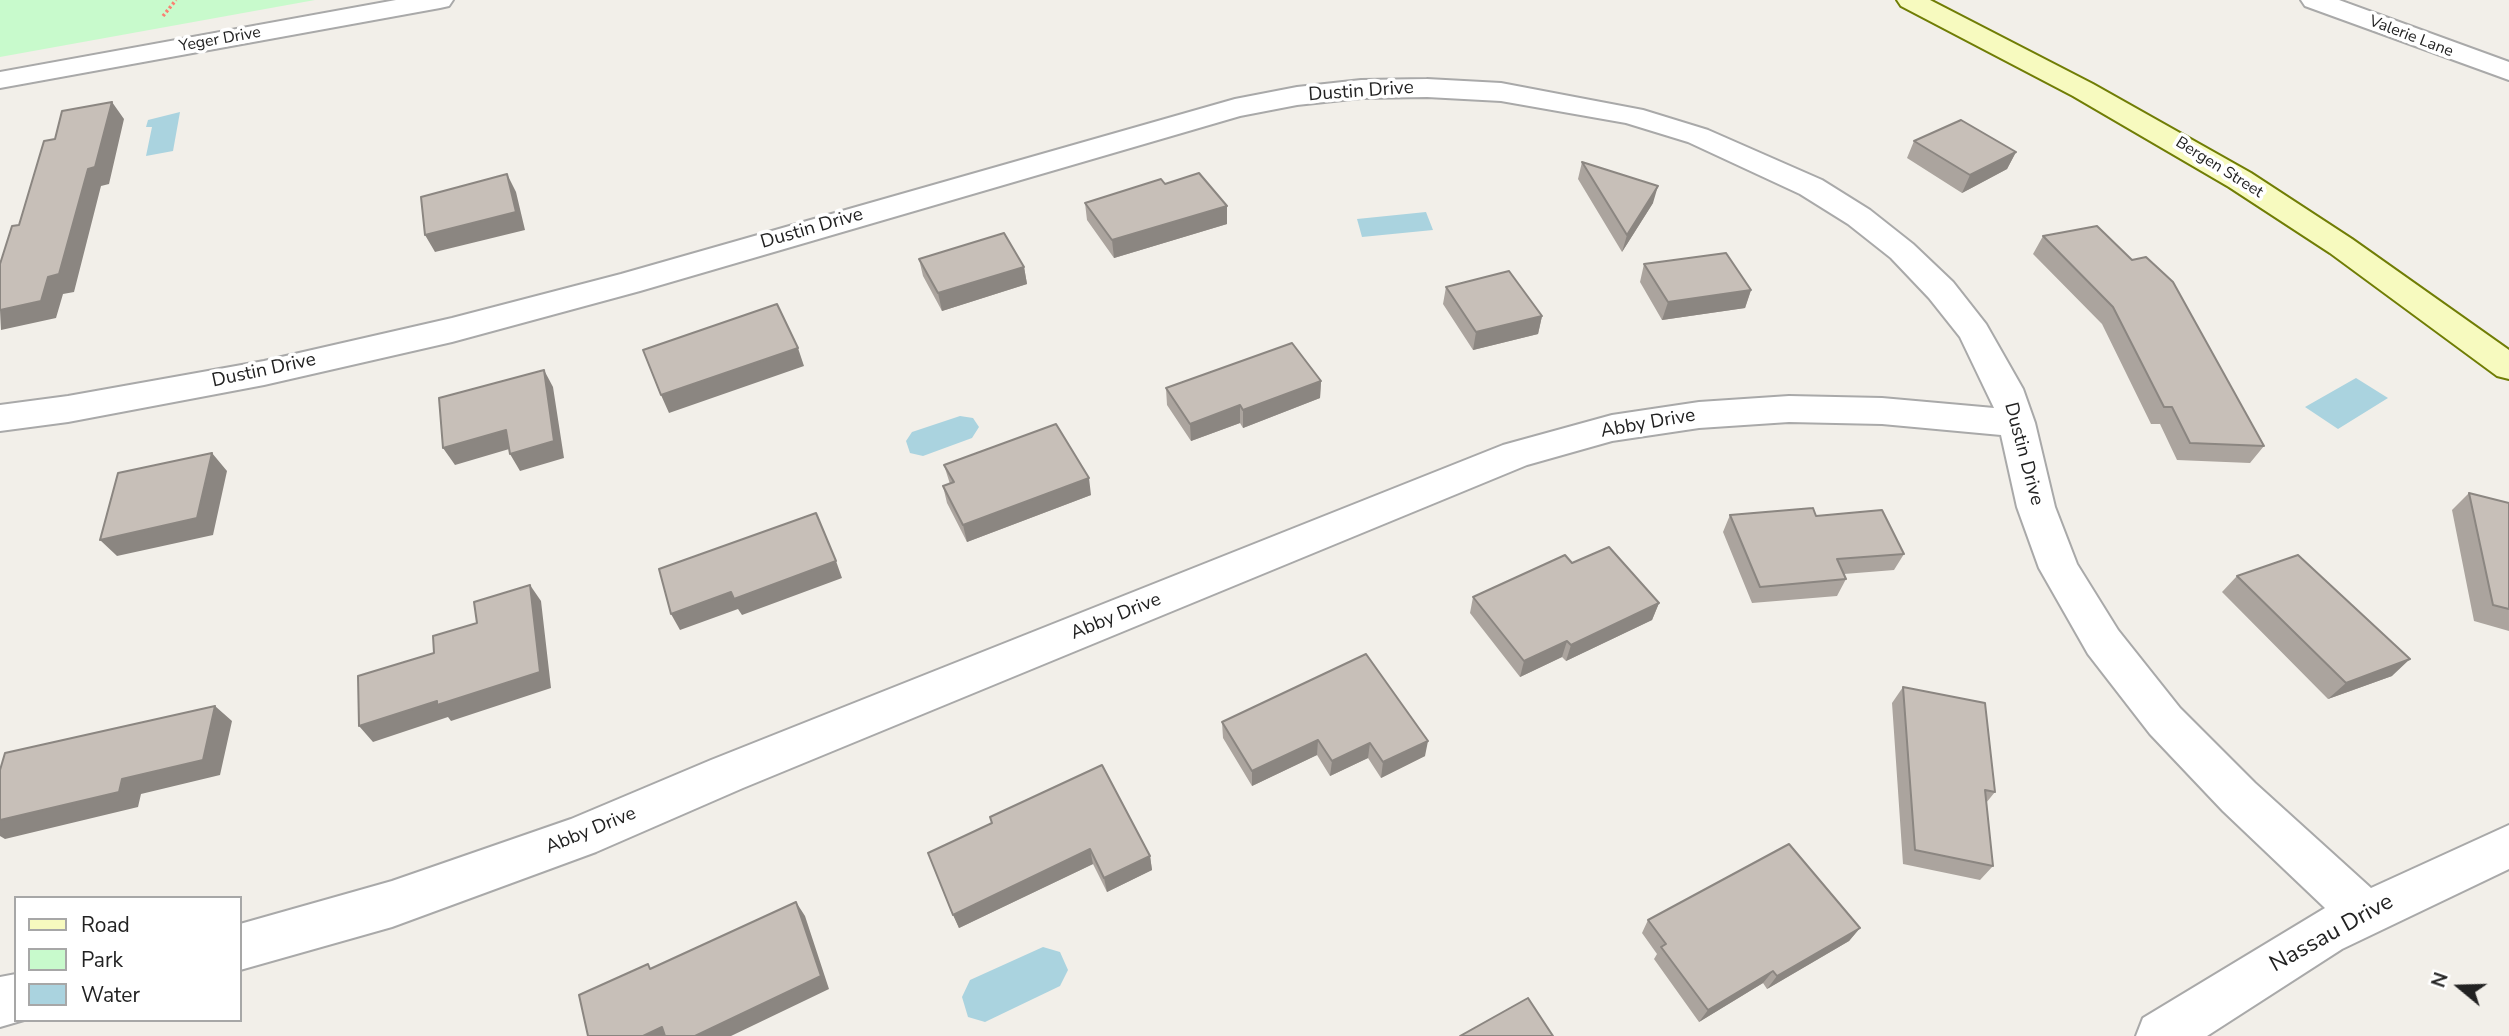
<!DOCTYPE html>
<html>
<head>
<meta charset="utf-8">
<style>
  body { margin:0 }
  #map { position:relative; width:2509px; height:1036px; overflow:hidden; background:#f2efe9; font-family:"Nunito Sans",sans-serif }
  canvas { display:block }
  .legend { position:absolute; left:14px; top:896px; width:228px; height:126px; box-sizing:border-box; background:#fff; border:2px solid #a7a7a7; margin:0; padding:9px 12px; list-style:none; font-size:21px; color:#222 }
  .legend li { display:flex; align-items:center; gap:14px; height:35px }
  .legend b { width:35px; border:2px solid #a7a7a7 }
  .north { position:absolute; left:2425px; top:952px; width:70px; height:70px; -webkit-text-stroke:5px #fff; paint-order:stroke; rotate:289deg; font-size:19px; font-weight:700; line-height:28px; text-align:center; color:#222 }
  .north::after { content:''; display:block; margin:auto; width:24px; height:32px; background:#222; clip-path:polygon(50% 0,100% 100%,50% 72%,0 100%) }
</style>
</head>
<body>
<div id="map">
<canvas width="2509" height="1036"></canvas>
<ul class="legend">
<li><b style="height:9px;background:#f7fabf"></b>Road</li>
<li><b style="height:19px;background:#c8facc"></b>Park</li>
<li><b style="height:19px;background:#aad3df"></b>Water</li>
</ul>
<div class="north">N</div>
</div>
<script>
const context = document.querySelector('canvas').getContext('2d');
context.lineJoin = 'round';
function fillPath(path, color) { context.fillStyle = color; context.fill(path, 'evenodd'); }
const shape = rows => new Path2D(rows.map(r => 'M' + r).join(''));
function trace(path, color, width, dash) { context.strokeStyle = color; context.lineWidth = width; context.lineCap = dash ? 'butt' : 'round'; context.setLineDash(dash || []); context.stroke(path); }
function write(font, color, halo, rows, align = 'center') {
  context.font = font + ' "Nunito Sans",sans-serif'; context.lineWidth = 7; context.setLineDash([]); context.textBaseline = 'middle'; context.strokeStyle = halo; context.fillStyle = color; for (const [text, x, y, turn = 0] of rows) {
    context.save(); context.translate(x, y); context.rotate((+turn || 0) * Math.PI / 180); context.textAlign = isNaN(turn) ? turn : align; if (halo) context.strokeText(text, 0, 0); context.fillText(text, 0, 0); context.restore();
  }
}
const park = shape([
  [0,0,315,0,0,57]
]);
const water = shape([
  [180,112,173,151,146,156,152,127,146,127,148,120],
  [1426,212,1433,230,1362,237,1357,219],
  [2356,378,2388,398,2338,429,2305,407],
  [960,416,973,418,979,427,972,438,923,456,910,453,906,441,912,432],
  [1043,947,1060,952,1068,970,1060,986,985,1022,968,1017,962,997,970,980]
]);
const path = shape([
  [163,16,176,0]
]);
const street = shape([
  [396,0,453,0,449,6,440,8,0,88,0,72,396,0],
  [2301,0,2339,0,2509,62,2509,80,2305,6,2301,0],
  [1427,79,1501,83,1643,110,1708,130,1822,180,1870,210,1913,244,1953,282,1986,324,2023,389,2035,423,2055,507,2077,564,2118,630,2180,708,2255,783,2371,888,2509,825,2509,869,2342,949,2207,1036,2136,1036,2143,1018,2325,908,2223,811,2150,734,2088,654,2039,568,2017,507,2001,435,1882,424,1789,422,1699,428,1612,441,1527,465,743,788,596,852,392,927,240,970,240,924,392,881,571,819,711,760,1503,445,1612,415,1699,402,1789,396,1882,398,1994,408,1960,337,1929,298,1891,258,1848,224,1800,194,1688,142,1626,123,1501,101,1427,97,1361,98,1297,105,1240,116,640,291,452,342,264,385,68,422,0,431,0,405,68,396,264,361,452,318,621,274,1235,99,1297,87,1361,80,1427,79],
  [16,974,16,1020,24,1020,0,1027,0,977,16,974]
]);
const secondary = shape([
  [1897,0,1930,0,2093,84,2251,173,2352,239,2509,350,2509,379,2497,376,2330,253,2229,187,2073,96,1901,6,1897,0]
]);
const wall = shape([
  [1914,141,2016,152,2007,169,1962,193,1907,158],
  [1582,162,1653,203,1622,252,1578,179],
  [1165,184,1227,206,1227,224,1114,258,1087,220,1085,203],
  [2043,236,2264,446,2250,463,2177,460,2160,424,2151,424,2102,324,2033,254],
  [919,259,1024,267,1027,284,942,311,923,276],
  [1644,264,1751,290,1745,308,1662,320,1640,282],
  [1446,287,1542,316,1538,334,1473,350,1443,304],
  [1321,381,1320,398,1243,428,1240,423,1191,441,1167,405,1166,388],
  [944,465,1091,495,967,542,947,503,943,486,950,484],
  [2469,493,2509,503,2509,631,2474,621,2452,510],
  [1730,515,1816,516,1904,554,1894,570,1844,574,1846,579,1837,596,1752,603,1723,532],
  [1572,563,1659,603,1652,620,1566,661,1562,657,1520,677,1470,613,1473,597],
  [2237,576,2392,676,2328,699,2222,592],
  [1366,654,1425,756,1381,778,1368,758,1330,776,1317,755,1252,786,1223,738,1222,722],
  [1903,687,1995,792,1986,803,1993,866,1980,880,1903,864,1892,703],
  [992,823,1150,856,1152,870,1107,892,1093,864,959,928,928,853],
  [1648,920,1860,928,1849,941,1767,989,1763,983,1699,1022,1654,959,1657,954,1642,933]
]);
const shadedWall = shape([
  [112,102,124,119,109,184,101,186,74,292,63,294,56,318,1,330,0,310,48,277],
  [2016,152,2007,169,1962,193,1970,175],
  [507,174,516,192,525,230,435,252,425,235],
  [1658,186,1653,203,1622,252,1627,235],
  [1227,206,1227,224,1114,258,1112,240],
  [1024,267,1027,284,942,311,938,293],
  [1751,290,1745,308,1662,320,1668,302],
  [1542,316,1538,334,1473,350,1476,332],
  [798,348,804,366,669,413,661,395],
  [544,370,553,387,564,458,520,471,510,454],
  [1321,381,1320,398,1243,428,1243,410],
  [1240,405,1240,423,1191,441,1190,424],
  [506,430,516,447,455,465,443,448],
  [212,453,227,471,213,535,117,556,100,540],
  [1089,478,1091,495,967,542,963,525],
  [836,561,842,578,742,615,738,609,680,630,671,614,731,592],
  [530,585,541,601,551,688,451,721,448,717,373,742,359,726],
  [1659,603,1652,620,1566,661,1571,645],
  [1567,641,1562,657,1520,677,1524,661],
  [2410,659,2392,676,2328,699,2346,683],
  [215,706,232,721,220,775,141,794,138,807,5,839,0,836,0,820,122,779],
  [1318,740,1317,755,1252,786,1252,771],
  [1428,741,1425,756,1381,778,1383,762],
  [1370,743,1368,758,1330,776,1332,761],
  [1090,849,1093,864,959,928,953,915],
  [1150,856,1152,870,1107,892,1104,878],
  [796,902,805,916,829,989,731,1036,695,1036],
  [1860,928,1849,941,1767,989,1777,976],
  [1773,971,1763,983,1699,1022,1708,1010],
  [662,1027,671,1036,643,1036]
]);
const building = shape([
  [112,102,95,167,88,169,59,274,48,277,41,301,0,310,0,264,12,226,19,225,44,141,55,139,62,111,112,102],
  [1961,120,2016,152,1970,175,1914,141,1961,120],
  [1582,162,1658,186,1627,235,1582,162],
  [1199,173,1227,206,1112,240,1085,203,1161,179,1165,184,1199,173],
  [507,174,516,212,425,235,421,197,507,174],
  [2097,226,2132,260,2146,257,2173,282,2264,446,2190,443,2172,407,2164,407,2113,307,2043,236,2097,226],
  [1004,233,1024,267,938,293,919,259,1004,233],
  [1726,253,1751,290,1668,302,1644,264,1726,253],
  [1509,271,1542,316,1476,332,1446,287,1509,271],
  [777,304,798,348,661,395,643,350,777,304],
  [1292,343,1321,381,1243,410,1240,405,1190,424,1166,388,1292,343],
  [544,370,554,441,510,454,506,430,443,448,439,398,544,370],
  [1056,424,1089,478,963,525,943,486,954,482,944,465,1056,424],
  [212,453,197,518,100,540,118,473,212,453],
  [2469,493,2509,503,2509,609,2493,605,2469,493],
  [1813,508,1816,516,1882,510,1904,554,1837,559,1846,579,1760,587,1730,515,1813,508],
  [816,513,836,561,734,599,731,592,671,614,659,569,816,513],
  [1609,547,1659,603,1571,645,1567,641,1524,661,1473,597,1565,555,1572,563,1609,547],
  [2298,555,2410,659,2346,683,2237,576,2298,555],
  [530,585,540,672,437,705,437,701,359,726,358,676,434,653,433,636,477,623,474,602,530,585],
  [1366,654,1428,741,1383,762,1370,743,1332,761,1318,740,1252,771,1222,722,1366,654],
  [1903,687,1985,703,1995,792,1985,790,1993,866,1915,850,1903,687],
  [215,706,203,760,122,779,119,792,0,820,0,770,5,753,215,706],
  [1102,765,1150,856,1104,878,1090,849,953,915,928,853,992,823,990,817,1102,765],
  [1789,844,1860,928,1777,976,1773,971,1708,1010,1661,947,1666,944,1648,920,1789,844],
  [796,902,821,976,695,1036,665,1036,662,1027,643,1036,588,1036,579,995,648,964,650,969,796,902],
  [1528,998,1553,1036,1460,1036,1528,998]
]);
const farStreetnames = [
  ["Valerie Lane",2411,37,21],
  ["Yeger Drive",220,40,-10],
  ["Bergen Street",2219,168,32]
];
const streetNames = [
  ["Dustin Drive",1361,92,-4],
  ["Dustin Drive",812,229,-16],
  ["Dustin Drive",264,371,-12],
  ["Abby Drive",1648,424,-10],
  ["Dustin Drive",2023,454,75],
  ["Abby Drive",1116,617,-22],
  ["Abby Drive",591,831,-22]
];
const nearStreetnames = [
  ["Nassau Drive",2332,934,-29]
];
fillPath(park, '#c8facc');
fillPath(water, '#aad3df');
trace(street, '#a9a9a9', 4);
trace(secondary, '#707d05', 4);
trace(path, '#fa8072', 3.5, [2.5, 2.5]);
fillPath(street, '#fff');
fillPath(secondary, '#f7fabf');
fillPath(wall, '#aba49e');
fillPath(shadedWall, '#8b8681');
fillPath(building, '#c7bfb8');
trace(building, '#8b8681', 2);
write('16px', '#222', '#fff', farStreetnames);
write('19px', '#222', '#fff', streetNames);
write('23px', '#222', '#fff', nearStreetnames);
</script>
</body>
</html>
